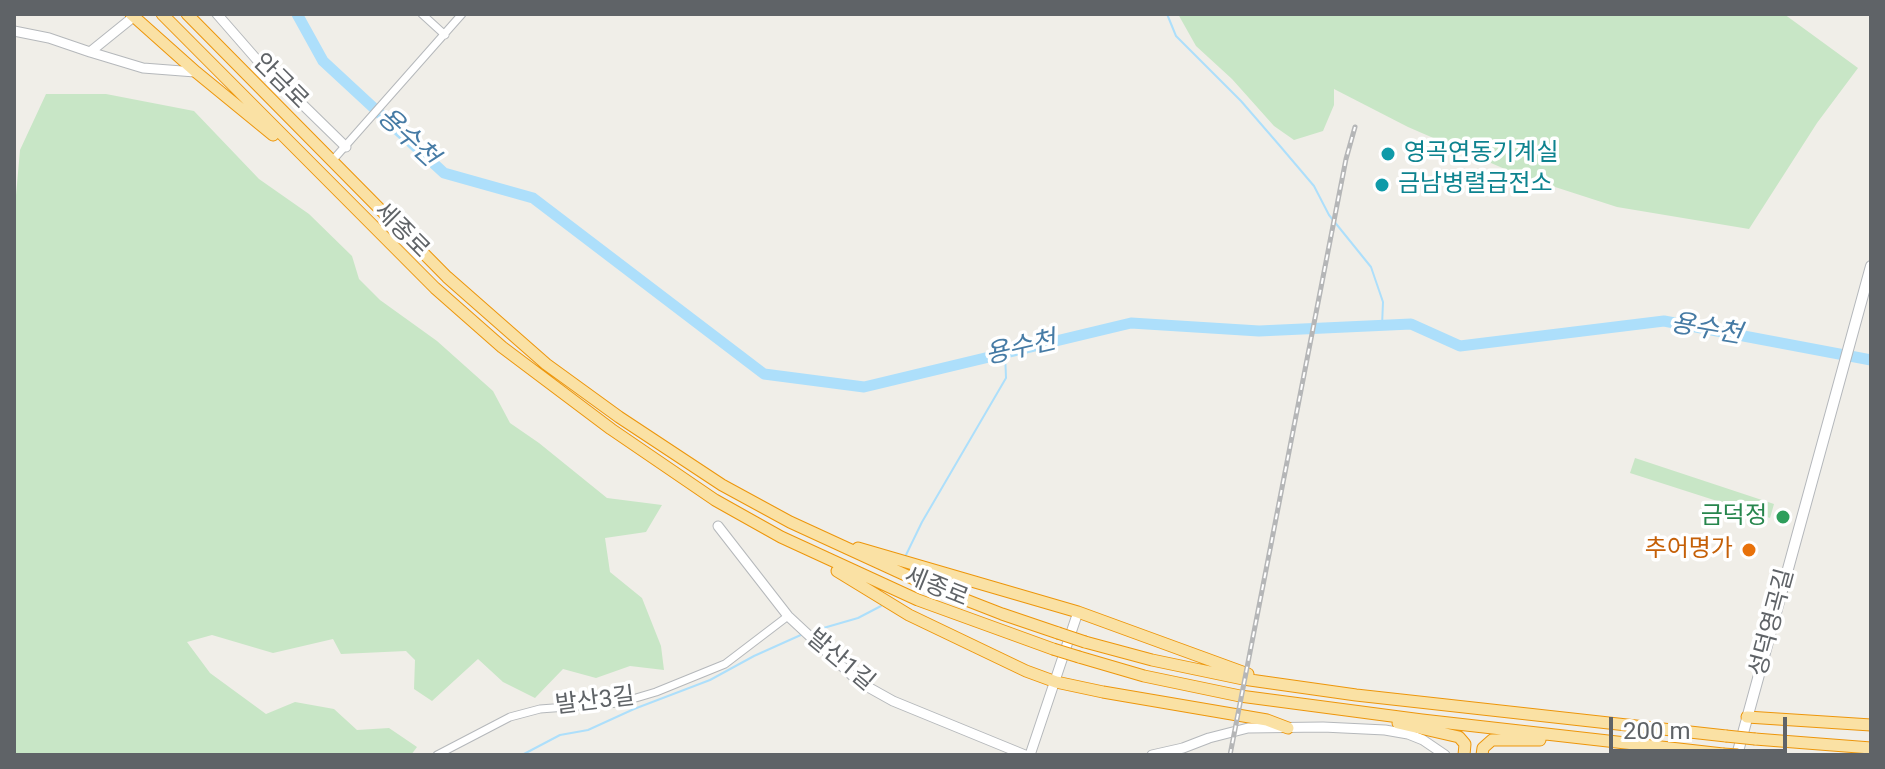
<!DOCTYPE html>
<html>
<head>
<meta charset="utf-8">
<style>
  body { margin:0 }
  #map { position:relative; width:1885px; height:769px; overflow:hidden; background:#f0eee8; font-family:Roboto,sans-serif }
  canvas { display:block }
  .frame { position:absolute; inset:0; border:16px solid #5f6367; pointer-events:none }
  .scale { position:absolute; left:1609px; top:717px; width:178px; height:36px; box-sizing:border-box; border:4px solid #5f6367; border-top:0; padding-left:10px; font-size:24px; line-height:28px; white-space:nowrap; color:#5f6367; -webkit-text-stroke:6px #fff; paint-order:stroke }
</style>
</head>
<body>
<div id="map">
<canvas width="1885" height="769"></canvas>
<div class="frame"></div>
<div class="scale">200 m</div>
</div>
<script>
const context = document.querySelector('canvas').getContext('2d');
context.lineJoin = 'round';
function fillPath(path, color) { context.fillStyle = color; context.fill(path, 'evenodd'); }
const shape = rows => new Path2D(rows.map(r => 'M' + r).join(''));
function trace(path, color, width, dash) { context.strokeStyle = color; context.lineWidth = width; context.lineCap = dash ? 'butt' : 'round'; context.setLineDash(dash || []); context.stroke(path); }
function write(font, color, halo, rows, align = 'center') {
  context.font = font + ' Roboto,"Noto Sans KR",sans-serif'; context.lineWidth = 7; context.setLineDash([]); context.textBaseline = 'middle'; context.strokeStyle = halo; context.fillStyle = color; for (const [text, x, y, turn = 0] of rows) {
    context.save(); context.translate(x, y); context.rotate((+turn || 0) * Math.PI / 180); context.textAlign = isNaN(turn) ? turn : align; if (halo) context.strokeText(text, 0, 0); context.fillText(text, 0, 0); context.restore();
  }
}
const green = shape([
  [1178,14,1784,14,1858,68,1817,123,1749,229,1617,207,1521,176,1408,127,1334,89,1334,105,1323,131,1294,140,1274,126,1232,79,1196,46],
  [46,94,106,94,194,111,259,179,309,214,352,256,359,279,380,300,437,341,493,391,510,423,539,443,607,498,662,505,646,532,605,538,610,572,642,598,661,646,664,670,630,666,596,678,563,669,535,698,503,682,478,659,432,701,414,689,415,660,406,651,341,654,333,639,273,653,212,635,187,642,210,673,266,714,295,702,334,709,357,730,389,728,417,747,411,755,14,755,14,218,20,150],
  [1635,458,1774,504,1770,518,1630,473]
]);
const stream = shape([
  [1167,14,1176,36,1241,101,1280,146,1314,186,1329,215,1371,267,1383,302,1382,326],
  [905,557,922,522,1006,378,1005,352],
  [813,631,858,618,881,606,883,603],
  [522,755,560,735,588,730,634,709,710,680,754,656,803,634]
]);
const river = shape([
  [297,14,323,61,444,173,533,198,764,374,864,387,1131,323,1259,331,1411,324,1460,346,1664,321,1871,360]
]);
const minor = shape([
  [422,14,445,35],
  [332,161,462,14],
  [437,755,510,717,540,709,619,703,656,692,725,664,788,616]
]);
const tertiary = shape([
  [217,14,258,61,346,147],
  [14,31,49,38,90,52,137,14],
  [90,52,143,68,195,72],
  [718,526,788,616,859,682,893,701,1025,755],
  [1030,755,1078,612],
  [1152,755,1183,748,1209,738,1248,728,1323,727,1385,730,1408,734,1423,740,1445,755]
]);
const secondary = shape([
  [1737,755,1871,266]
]);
const trunk = shape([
  [131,14,196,72,273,135],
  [162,14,435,288,502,347,611,429,715,500,781,537,918,600,1053,649],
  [187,14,447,277,546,364,619,417,722,485,790,522,925,584,1002,614,1058,633],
  [858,548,1078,612,1248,674],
  [837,571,909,615,1026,671,1056,682,1103,692,1267,720,1288,728],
  [1085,642,1152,660,1243,679,1356,695,1726,736],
  [1079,657,1144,676,1240,696,1422,720,1723,754],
  [1747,717,1871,725],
  [1398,723,1459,737,1465,744,1464,755],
  [1755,739,1871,748],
  [1482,755,1483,748,1492,740,1540,740]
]);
const rail = shape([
  [1230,755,1346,159,1355,127]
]);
const trunkBridge = shape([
  [1058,633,1085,642],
  [1053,649,1079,657],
  [1726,736,1755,739],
  [1723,754,1738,755]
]);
const markers = [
  [1388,154,8,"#0f9aa8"],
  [1382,185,8,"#0f9aa8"],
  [1783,517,8,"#2e9e5b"],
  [1749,550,8,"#e8710a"]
];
const streetNames = [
  ["안금로",280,82,45],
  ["세종로",401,231,45],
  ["세종로",936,588,22],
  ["성덕영곡길",1773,623,-75],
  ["발산1길",840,661,40],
  ["발산3길",595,702,-7]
];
const cultureNames = [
  ["영곡연동기계실",1404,154],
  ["금남병렬급전소",1398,185]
];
const leisureNames = [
  ["금덕정",1767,517]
];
const foodNames = [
  ["추어명가",1733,550]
];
const waterNames = [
  ["용수천",407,138,43],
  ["용수천",1706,330,10],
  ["용수천",1021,349,-13]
];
fillPath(green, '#c8e6c6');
trace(stream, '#addffb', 2);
trace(river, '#addffb', 11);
trace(minor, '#b5b8bb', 9);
trace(tertiary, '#b5b8bb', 11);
trace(secondary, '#b4b7bb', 12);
trace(trunk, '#ed960b', 13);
trace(minor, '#fff', 7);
trace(tertiary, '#fff', 9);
trace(secondary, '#fff', 10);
trace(trunk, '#fae1a4', 11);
trace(rail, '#b5b6b7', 5);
trace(rail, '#fff', 2, [6]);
trace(trunkBridge, '#ed960b', 13, []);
trace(trunkBridge, '#fae1a4', 11);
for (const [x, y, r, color] of markers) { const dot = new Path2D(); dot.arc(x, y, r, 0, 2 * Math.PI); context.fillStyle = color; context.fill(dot); trace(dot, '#fff', 3); }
write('24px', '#5f6367', '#fff', streetNames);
write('24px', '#0d838f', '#fff', cultureNames, 'left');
write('24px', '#27864d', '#fff', leisureNames, 'right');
write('24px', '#c56008', '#fff', foodNames, 'right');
write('italic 26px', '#467ba5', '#fff', waterNames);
</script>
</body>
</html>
